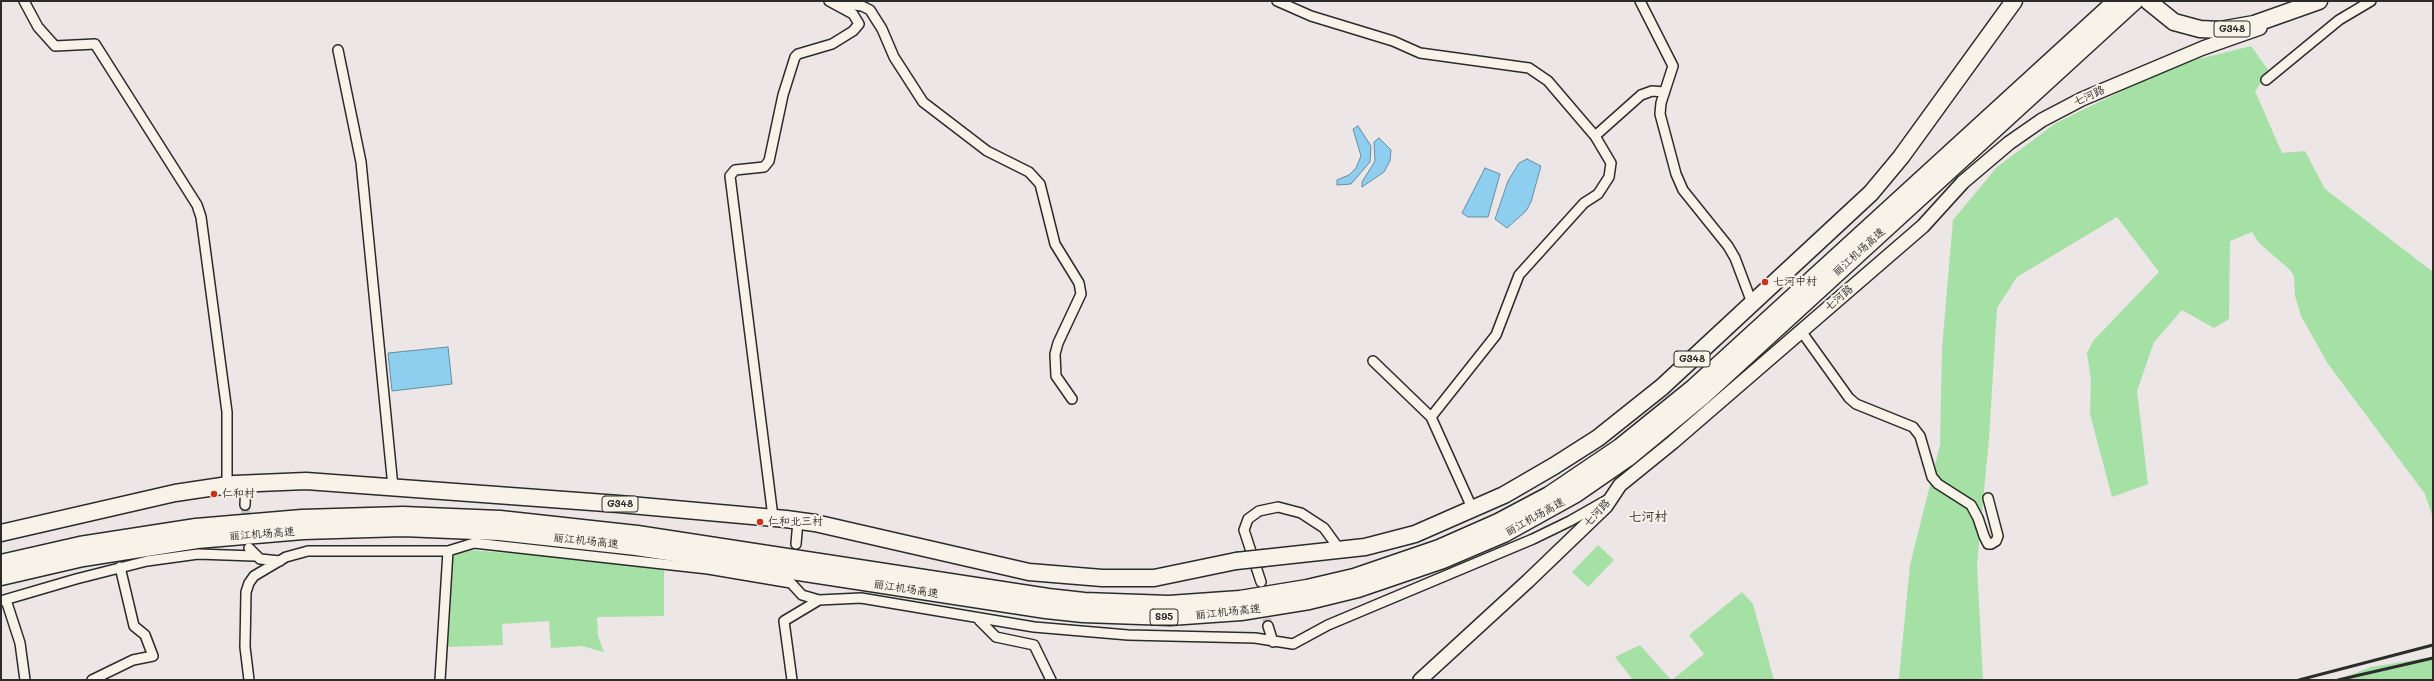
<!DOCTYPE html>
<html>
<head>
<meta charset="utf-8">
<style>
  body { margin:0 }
  #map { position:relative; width:2434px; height:681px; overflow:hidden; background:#ece6e7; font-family:Mali,sans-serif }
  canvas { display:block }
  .frame { position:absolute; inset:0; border:2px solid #2b2b2b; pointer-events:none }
</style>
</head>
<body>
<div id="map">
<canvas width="2434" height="681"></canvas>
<div class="frame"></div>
</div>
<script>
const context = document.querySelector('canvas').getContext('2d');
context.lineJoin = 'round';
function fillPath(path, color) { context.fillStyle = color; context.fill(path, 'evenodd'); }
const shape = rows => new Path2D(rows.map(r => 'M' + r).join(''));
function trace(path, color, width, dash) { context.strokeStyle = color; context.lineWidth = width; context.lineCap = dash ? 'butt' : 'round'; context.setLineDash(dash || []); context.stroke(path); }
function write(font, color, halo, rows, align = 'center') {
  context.font = font + ' Mali,"LXGW WenKai TC",sans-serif'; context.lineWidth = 4; context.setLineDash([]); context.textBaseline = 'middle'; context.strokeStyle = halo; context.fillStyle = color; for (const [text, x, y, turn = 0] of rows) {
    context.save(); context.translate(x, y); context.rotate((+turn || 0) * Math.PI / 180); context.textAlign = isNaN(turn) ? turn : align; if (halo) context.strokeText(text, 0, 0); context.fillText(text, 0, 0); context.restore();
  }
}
const green = shape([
  [2251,46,2269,71,2255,91,2282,153,2305,151,2325,189,2433,272,2433,518,2425,494,2328,364,2301,316,2295,296,2294,276,2290,270,2259,243,2252,232,2230,241,2229,319,2214,328,2182,310,2154,342,2137,391,2148,484,2112,497,2090,414,2091,380,2087,353,2093,341,2159,272,2117,217,2017,277,1997,308,1989,438,1977,565,1983,680,1896,680,1899,678,1910,565,1940,445,1942,349,1953,220,1997,167,2056,123,2175,65],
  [1598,545,1614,560,1588,587,1572,572],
  [468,550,534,555,664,570,664,616,597,617,598,636,604,652,582,646,551,648,549,621,502,624,503,645,447,647,451,555],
  [1742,592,1753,604,1774,680,1672,680,1704,654,1689,635],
  [1640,645,1671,680,1633,680,1615,657],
  [2433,657,2433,680,2337,680,2371,667]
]);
const water = shape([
  [1358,126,1371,146,1370,162,1351,184,1337,185,1337,180,1349,175,1356,168,1361,156,1353,129,1358,126],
  [1379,138,1391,150,1390,161,1384,172,1362,187,1362,182,1375,161,1374,142,1379,138],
  [1527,159,1541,166,1531,202,1526,211,1507,228,1495,219,1508,181,1519,163,1527,159],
  [1485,168,1500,174,1488,217,1468,217,1462,213,1485,168],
  [448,347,452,384,392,391,388,353,448,347]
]);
const streetTunnel = shape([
  [245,505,247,527],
  [1265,605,1268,626]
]);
const street = shape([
  [24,1,38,27,55,46,95,44,197,205,201,217,227,412,227,485],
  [1277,1,1311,16,1393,41,1420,53,1529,68,1548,81,1595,136,1611,163,1609,177,1598,194,1584,203,1519,275,1496,335,1431,417],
  [1640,1,1673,66,1661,103,1660,114,1676,174,1683,190,1728,246,1735,258,1752,303],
  [835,2,862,6,870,10,882,29,894,57,923,102,987,151,1029,172,1040,184,1055,244,1079,283,1081,294,1058,343,1055,354,1056,376,1072,399],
  [338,50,361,162,393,487],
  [2266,80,2339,20,2371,1],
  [1595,136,1641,95,1652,91,1664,92],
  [1801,331,1849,398,1856,404,1913,427,1920,436,1932,477,1938,484,1971,505,1978,518,1984,536,1988,544,1991,544,1996,541,1998,536,1988,498],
  [1373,361,1431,417,1473,510],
  [245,505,246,483],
  [773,517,730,176,735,170,764,167,769,161,783,95,795,57,798,54,832,44,853,31,859,24,853,14,829,1],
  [796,544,798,521],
  [249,548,260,559,280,561],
  [1261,582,1244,530,1248,519,1259,511,1278,507,1301,513,1324,528,1340,550],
  [6,600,20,643,25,680],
  [1,601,76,579,147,561,198,554,254,556],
  [979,620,996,637,1034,645,1051,680],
  [1268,626,1273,642],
  [92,680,133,660,153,656,145,635,134,626,120,567],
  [249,680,245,647,246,592,249,583,254,576,286,557,308,551,448,551,474,543,708,569,791,583,802,595,819,600,861,598,1034,627,1128,635,1255,638,1293,644,1328,625,1533,539,1570,521,1607,500],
  [440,680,448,551],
  [792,680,784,621,819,600]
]);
const secondary = shape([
  [1420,680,1528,581,1606,506,1620,485,1673,442,1923,226,1963,182,2009,143,2042,120,2082,99,2203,48,2260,28]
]);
const highway = shape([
  [2148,1,2174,22,2200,29,2220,30,2254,24,2319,1],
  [1,533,175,493,235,484,306,481,619,504,786,519,815,523,1029,572,1102,578,1154,578,1236,561],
  [1264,558,1365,547,1415,534,1504,495,1554,466,1598,438,1662,387,1871,193,1901,157,2014,1],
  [1,563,80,545,196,527,302,518,403,515,500,519,637,534,1048,597,1084,601,1169,604,1240,599,1307,588,1354,577,1439,548,1498,522,1549,495,1620,447,1693,388,2116,1],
  [1,577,83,558,197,540,303,531,403,528,499,532,636,547,1046,610,1083,614,1170,617,1241,612,1309,601,1358,589,1443,560,1504,534,1576,494,1628,458,1702,397,2135,1]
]);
const rail = shape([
  [2299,680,2433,645],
  [2338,680,2433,658]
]);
const highwayBridge = shape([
  [1236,561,1264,558]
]);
const markers = [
  [1765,282,4,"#c8321e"],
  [214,494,4,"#c8321e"],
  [760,522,4,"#c8321e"]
];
const shields = [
  [2232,29,36],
  [1692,359,36],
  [620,504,36],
  [1164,617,28]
];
const shieldNames = [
  ["G348",2232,29],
  ["G348",1692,359],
  ["G348",620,504],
  ["S95",1164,617]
];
const streetNames = [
  ["七河路",2089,96,-25],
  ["丽江机场高速",1859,252,-42],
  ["七河路",1839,298,-41],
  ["七河路",1597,513,-47],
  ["丽江机场高速",1535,517,-29],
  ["丽江机场高速",262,534,-4],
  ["丽江机场高速",586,541,6],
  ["丽江机场高速",906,589,9],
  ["丽江机场高速",1228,612,-6]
];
const poiNames = [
  ["七河中村",1773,282],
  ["仁和村",222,494],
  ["仁和北三村",768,522]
];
const quarterNames = [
  ["七河村",1648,517]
];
fillPath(green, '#a5e0a5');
fillPath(water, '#8ecfef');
trace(water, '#668da1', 1);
trace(streetTunnel, '#c5c1c1', 9, [9, 4.5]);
trace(street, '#2b2b2b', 12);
trace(secondary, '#2b2b2b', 16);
trace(highway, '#2b2b2b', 19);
trace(street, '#f7f3e8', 9);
trace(secondary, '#f7f3e8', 13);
trace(highway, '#f7f3e8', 16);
trace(rail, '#2b2b2b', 3);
trace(highwayBridge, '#2b2b2b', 19, []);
trace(highwayBridge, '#f7f3e8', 16);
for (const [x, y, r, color] of markers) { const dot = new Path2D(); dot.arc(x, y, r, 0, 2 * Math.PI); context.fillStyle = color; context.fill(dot); trace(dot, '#f7f3e8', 1.5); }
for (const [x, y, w] of shields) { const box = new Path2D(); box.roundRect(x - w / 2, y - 8, w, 16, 3); context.fillStyle = '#f7f3e8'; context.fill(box); trace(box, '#2b2b2b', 1); }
write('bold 10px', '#2b2b2b', null, shieldNames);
write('11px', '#2b2b2b', '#f7f3e8', streetNames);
write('11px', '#2b2b2b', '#f7f3e8', poiNames, 'left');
write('13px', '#2b2b2b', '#f7f3e8', quarterNames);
</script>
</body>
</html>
